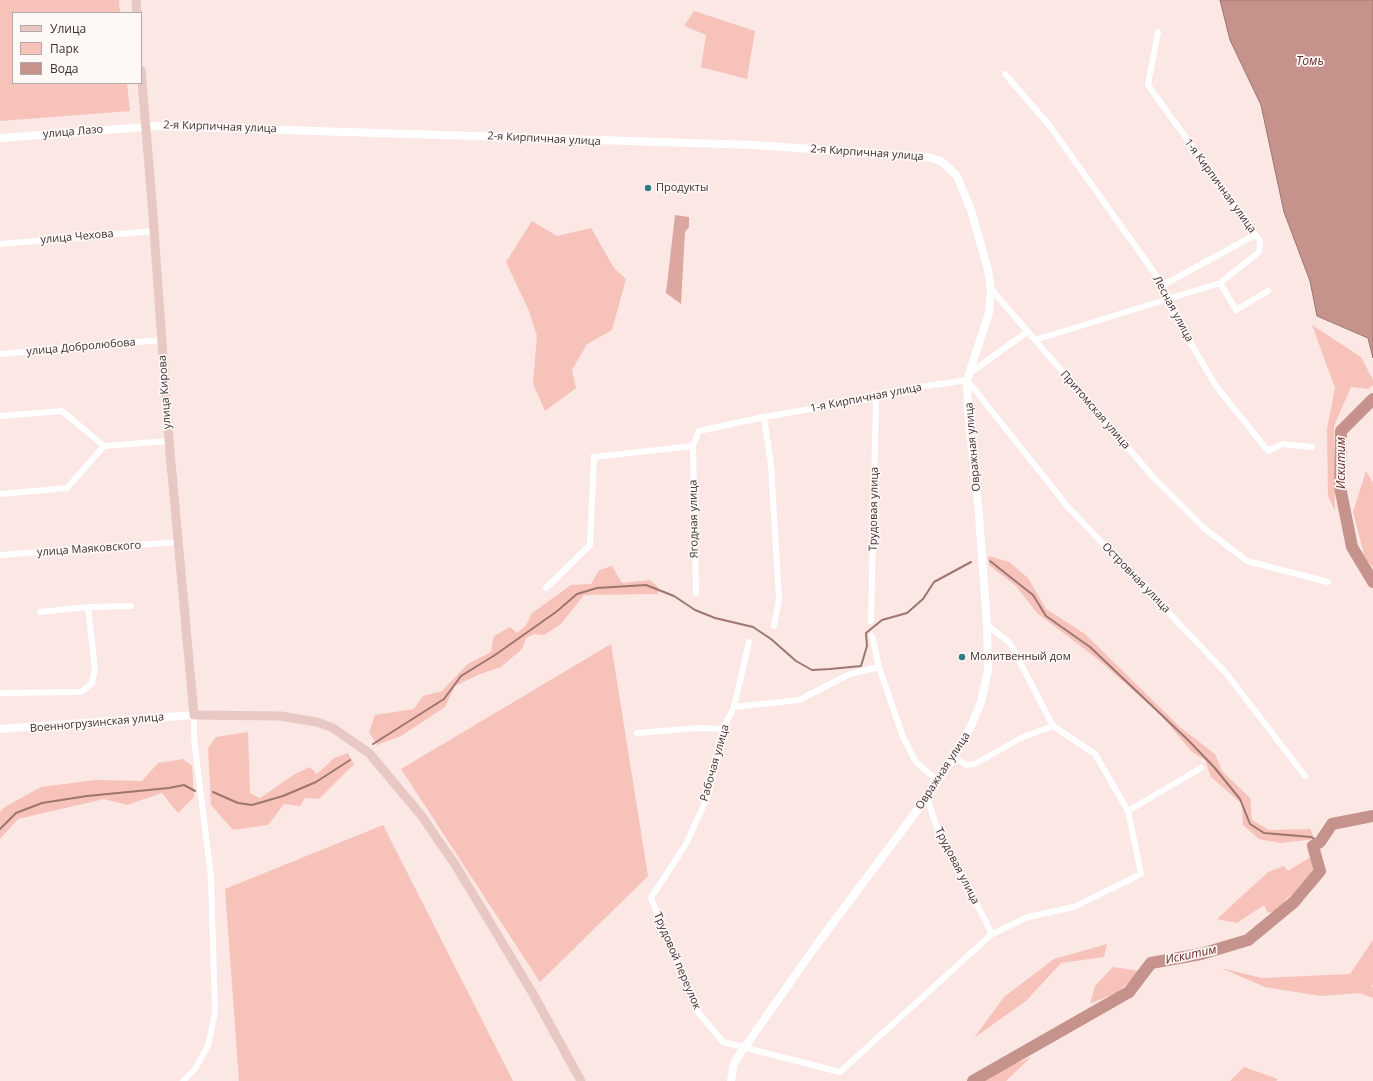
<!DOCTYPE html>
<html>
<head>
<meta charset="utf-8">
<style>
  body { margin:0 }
  #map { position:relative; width:1373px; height:1081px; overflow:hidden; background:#fbe7e4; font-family:"Open Sans",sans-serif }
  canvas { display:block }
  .legend { position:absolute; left:12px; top:12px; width:130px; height:72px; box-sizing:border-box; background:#fef8f7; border:1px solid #b1a8a7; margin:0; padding:5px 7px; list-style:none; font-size:12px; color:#3d312f }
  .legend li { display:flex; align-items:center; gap:8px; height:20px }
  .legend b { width:20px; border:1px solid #b1a8a7 }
</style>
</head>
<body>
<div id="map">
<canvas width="1373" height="1081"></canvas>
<ul class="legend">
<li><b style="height:5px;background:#e7c8c3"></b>Улица</li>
<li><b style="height:11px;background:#f7c2ba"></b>Парк</li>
<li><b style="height:11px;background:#c6938c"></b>Вода</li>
</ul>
</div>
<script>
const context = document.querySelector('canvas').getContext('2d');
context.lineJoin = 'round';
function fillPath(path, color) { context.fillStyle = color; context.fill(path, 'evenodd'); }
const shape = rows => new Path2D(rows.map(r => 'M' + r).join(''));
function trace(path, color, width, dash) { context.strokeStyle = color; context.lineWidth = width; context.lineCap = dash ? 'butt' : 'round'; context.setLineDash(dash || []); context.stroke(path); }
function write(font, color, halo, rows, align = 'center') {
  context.font = font + ' "Open Sans",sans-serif'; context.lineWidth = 3.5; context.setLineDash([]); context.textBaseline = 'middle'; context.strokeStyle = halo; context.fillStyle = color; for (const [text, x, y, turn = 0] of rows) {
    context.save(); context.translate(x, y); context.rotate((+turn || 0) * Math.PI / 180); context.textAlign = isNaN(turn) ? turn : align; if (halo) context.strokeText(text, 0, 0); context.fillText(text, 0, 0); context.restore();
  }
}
const green = shape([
  [0,0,119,0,120,13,13,13,13,83,127,83,130,111,0,121],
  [694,11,755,31,747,79,701,67,706,35,684,26],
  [532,221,557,236,591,228,614,268,626,279,612,330,587,344,572,370,576,388,545,411,533,384,537,336,529,311,506,262],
  [1312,325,1361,357,1373,380,1373,385,1368,389,1351,387,1334,426,1335,511,1328,496,1327,429,1335,388],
  [1366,471,1373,483,1373,568,1365,558,1353,512],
  [988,556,1009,562,1028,578,1046,609,1085,634,1181,728,1215,754,1222,771,1250,798,1252,820,1269,830,1310,829,1315,839,1280,843,1259,839,1243,825,1242,804,1211,777,1205,760,1192,752,1159,713,1095,657,1037,613,1016,586,989,565],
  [612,566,622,583,650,580,659,588,658,594,584,595,561,624,544,635,534,634,526,638,522,649,501,667,480,674,455,686,445,707,401,736,377,745,369,732,375,715,414,709,423,696,442,691,468,664,491,652,494,636,510,627,517,633,526,625,532,613,571,585,591,584,599,570],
  [611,644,648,876,540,982,401,769],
  [248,732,250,793,260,798,295,774,310,767,317,774,334,758,348,753,354,764,319,799,305,798,300,806,284,804,268,825,233,830,211,805,208,748,216,737],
  [183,759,192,766,194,797,178,813,162,793,127,805,104,799,18,819,0,839,0,812,3,808,41,787,96,780,142,781,158,763],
  [383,825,513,1081,239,1081,225,889],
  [1312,856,1315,871,1298,892,1287,898,1281,909,1268,913,1264,905,1237,923,1217,919,1268,872,1284,866,1288,871],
  [1373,940,1373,984,1371,987,1373,987,1373,998,1360,993,1320,996,1265,987,1221,968,1262,978,1350,974],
  [1107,944,1104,957,1061,963,1026,1001,974,1038,1004,997,1054,959],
  [1113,967,1140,971,1118,992,1090,1004,1095,986],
  [1031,1057,1006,1081,983,1081,992,1074],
  [1244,1067,1278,1079,1276,1081,1230,1081]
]);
const forest = shape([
  [675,215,689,217,689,227,685,232,681,304,666,293]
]);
const water = shape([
  [1220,0,1373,0,1373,358,1368,338,1317,316,1310,281,1284,212,1261,105,1230,40,1220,0]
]);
const stream = shape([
  [990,561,1033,595,1046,616,1090,647,1188,740,1214,767,1240,799,1250,824,1264,833,1311,837,1320,842],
  [373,744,444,699,461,676,495,655,556,612,577,594,597,588,646,585,674,596,695,610,715,618,753,627,771,639,796,661,812,670,830,669,861,666,867,646,866,633,882,620,907,613,923,599,934,582,971,562],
  [213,792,238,803,252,805,283,796,316,782,350,760],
  [0,829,16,813,42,803,87,796,169,788,184,785,195,791]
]);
const river = shape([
  [1373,399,1341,431,1340,487,1352,547,1373,582],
  [973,1081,1129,992,1151,963,1201,954,1248,940,1294,902,1320,871,1313,846,1320,842,1332,824,1373,816]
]);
const minor = shape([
  [1005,74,1049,125,1163,285,1166,301,1216,386,1268,451,1282,444,1312,447],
  [0,244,155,231],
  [1220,283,1236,310,1268,291],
  [1163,285,1255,235],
  [991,289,1154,478,1204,528,1247,561,1328,582],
  [1035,340,1220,283,1259,252,1260,241,1148,85,1158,32],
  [0,354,162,340],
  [970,373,1027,332],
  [0,416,62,411,104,446],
  [764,417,771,465,779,599,774,626],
  [0,494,67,488,104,446,169,441],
  [0,555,179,542],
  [546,588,590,545,594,457,693,446],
  [696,593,693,446,699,431,764,417,876,398,920,387,967,380,1068,507,1226,673,1305,776],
  [40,612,88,607,131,606],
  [871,621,876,398],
  [872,636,879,667,903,737,916,762,938,781],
  [749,642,734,707,723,729,708,796,686,844,651,898,698,1012,723,1042,840,1072,992,934,1028,917,1074,907,1141,874,1128,811,1095,754,1053,726,1010,643,987,625],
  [0,693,81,692,92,683,95,669,88,607],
  [734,707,799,700,850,674,879,667],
  [637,733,698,728,723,729],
  [954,757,966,765,975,764,1021,738,1053,726],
  [927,797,936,825,992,934],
  [1128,811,1201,768],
  [183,1081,195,1069,208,1046,215,1012,211,878,194,738,194,715]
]);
const tertiary = shape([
  [0,138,158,126,754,145,928,157,941,161,957,176,971,210,988,270,991,289,989,313,967,380,968,410,979,515,987,625,988,670,981,702,971,726,954,757,927,797,815,947,744,1048,734,1063,731,1081],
  [0,729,194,715]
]);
const secondary = shape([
  [136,0,137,13],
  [141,70,152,202,169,441,194,715,281,716,317,722,333,728,369,753,421,815,456,866,532,992,581,1081]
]);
const markers = [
  [648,188,4,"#327a84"],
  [962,657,4,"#327a84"]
];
const streetNames = [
  ["2-я Кирпичная улица",220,127,2],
  ["улица Лазо",73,132,-5],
  ["2-я Кирпичная улица",544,139,3],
  ["2-я Кирпичная улица",867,153,4],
  ["1-я Кирпичная улица",1220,186,54],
  ["улица Чехова",77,237,-5],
  ["Лесная улица",1173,309,62],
  ["улица Добролюбова",81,347,-5],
  ["улица Кирова",165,392,-94],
  ["1-я Кирпичная улица",866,398,-11],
  ["Притомская улица",1095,410,49],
  ["Овражная улица",973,447,-95],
  ["Трудовая улица",874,509,-89],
  ["Ягодная улица",694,519,-91],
  ["улица Маяковского",89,549,-4],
  ["Островная улица",1136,578,46],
  ["Военногрузинская улица",97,723,-5],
  ["Рабочая улица",715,763,-74],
  ["Овражная улица",943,771,-57],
  ["Трудовая улица",957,866,63],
  ["Трудовой переулок",677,961,67]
];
const poiNames = [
  ["Продукты",656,188],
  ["Молитвенный дом",970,657]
];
const waterNames = [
  ["Томь",1310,62],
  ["Искитим",1342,463,-90],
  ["Искитим",1191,955,-12]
];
fillPath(green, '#f7c2ba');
fillPath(forest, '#dba7a0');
fillPath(water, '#c6938c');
trace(water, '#9d7670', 1);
trace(stream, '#9d7670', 2);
trace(river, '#c6938c', 12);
trace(minor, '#fff', 6);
trace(tertiary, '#fff', 8);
trace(secondary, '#e7c8c3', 9);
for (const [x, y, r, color] of markers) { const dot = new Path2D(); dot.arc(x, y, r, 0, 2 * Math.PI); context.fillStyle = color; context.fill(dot); trace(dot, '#fef8f7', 1.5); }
write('11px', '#3d312f', '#fef8f7', streetNames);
write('11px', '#3d312f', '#fef8f7', poiNames, 'left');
write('italic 12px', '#692923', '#fef8f7', waterNames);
</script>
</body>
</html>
